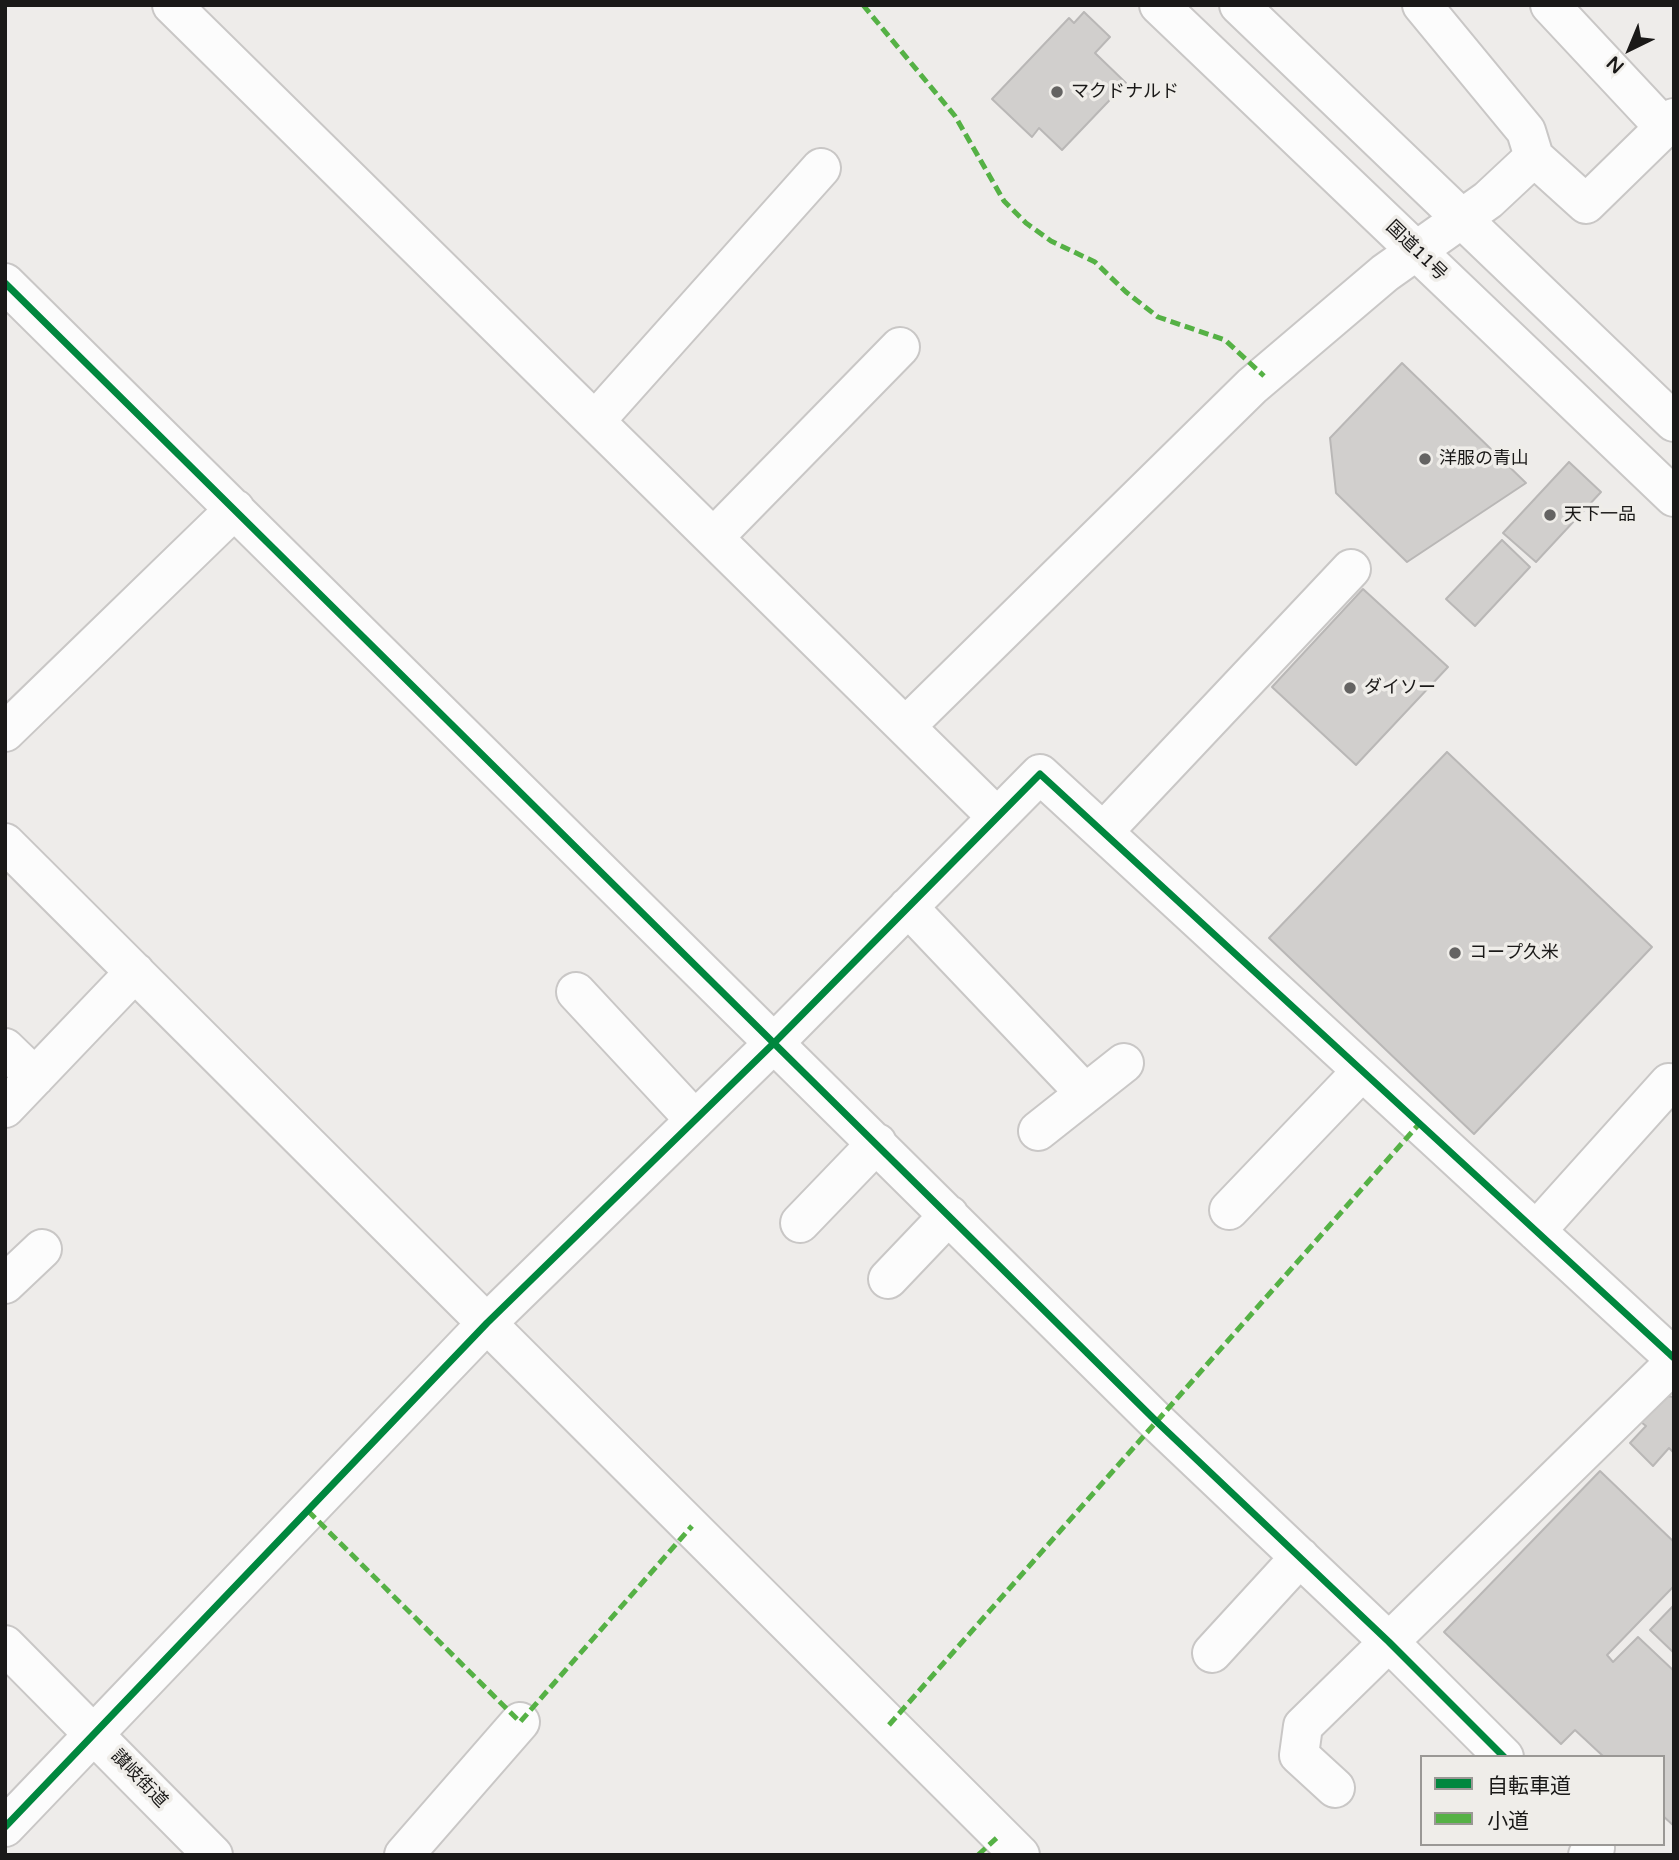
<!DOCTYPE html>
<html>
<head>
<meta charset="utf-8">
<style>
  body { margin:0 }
  #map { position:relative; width:1679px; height:1860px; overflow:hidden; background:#eeecea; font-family:"Varela Round","Noto Sans JP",sans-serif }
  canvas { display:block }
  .frame { position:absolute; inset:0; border:7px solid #1a1918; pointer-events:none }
  .legend { position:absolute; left:1420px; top:1755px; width:245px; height:91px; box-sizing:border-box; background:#efede9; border:2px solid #9a9895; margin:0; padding:9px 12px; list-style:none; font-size:21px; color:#1a1918 }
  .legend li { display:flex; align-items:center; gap:14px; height:35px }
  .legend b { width:35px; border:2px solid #9a9895 }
  .north { position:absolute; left:1595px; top:14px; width:70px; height:70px; -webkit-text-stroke:5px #efede9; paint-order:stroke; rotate:223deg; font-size:19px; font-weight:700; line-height:28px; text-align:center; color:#1a1918 }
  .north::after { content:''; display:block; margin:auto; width:24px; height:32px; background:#1a1918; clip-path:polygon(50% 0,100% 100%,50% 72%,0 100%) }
</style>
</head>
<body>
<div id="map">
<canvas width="1679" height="1860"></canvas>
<div class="frame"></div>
<ul class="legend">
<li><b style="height:9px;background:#00873e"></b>自転車道</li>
<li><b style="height:9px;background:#55b145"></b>小道</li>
</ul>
<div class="north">N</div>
</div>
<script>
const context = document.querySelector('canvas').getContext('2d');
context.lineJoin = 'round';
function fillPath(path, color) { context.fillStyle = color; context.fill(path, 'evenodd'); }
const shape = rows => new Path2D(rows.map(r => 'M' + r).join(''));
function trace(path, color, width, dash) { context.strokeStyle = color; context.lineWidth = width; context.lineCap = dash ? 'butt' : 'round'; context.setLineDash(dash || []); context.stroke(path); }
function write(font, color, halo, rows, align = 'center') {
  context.font = font + ' "Varela Round","Noto Sans JP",sans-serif'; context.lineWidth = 7; context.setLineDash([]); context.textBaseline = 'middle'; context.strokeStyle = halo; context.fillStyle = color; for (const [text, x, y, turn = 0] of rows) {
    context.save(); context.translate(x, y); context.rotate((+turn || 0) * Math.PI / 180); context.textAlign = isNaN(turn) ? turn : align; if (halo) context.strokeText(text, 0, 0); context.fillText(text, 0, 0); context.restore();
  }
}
const building = shape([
  [1084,12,1110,37,1095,53,1126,83,1062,150,1039,128,1032,137,992,99,1069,18,1074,23,1084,12],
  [1402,363,1526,483,1407,562,1336,493,1330,438,1402,363],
  [1569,462,1601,492,1536,562,1503,533,1569,462],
  [1502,540,1530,567,1475,626,1446,599,1502,540],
  [1363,589,1448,667,1356,765,1272,687,1363,589],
  [1447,752,1652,947,1474,1134,1269,938,1447,752],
  [1666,1396,1674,1397,1674,1453,1669,1448,1653,1466,1630,1443,1646,1426,1641,1422,1666,1396],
  [1600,1471,1674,1542,1674,1586,1607,1655,1613,1662,1638,1637,1674,1671,1674,1826,1663,1816,1663,1757,1604,1757,1575,1730,1561,1744,1444,1632,1600,1471],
  [1674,1605,1673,1627,1674,1653,1650,1630,1674,1605]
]);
const minor = shape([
  [172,5,997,817],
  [1422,5,1526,131,1534,157],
  [1550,5,1664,127],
  [5,283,1155,1420,1389,1642,1504,1757],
  [595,421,821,168],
  [714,537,900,347],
  [906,726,1252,386,1385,273,1488,200,1534,157,1586,204,1674,118],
  [5,732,235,509],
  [1103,832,1351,569],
  [5,843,1020,1855],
  [908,907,1085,1093],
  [576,992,695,1120],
  [5,1048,35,1077],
  [5,1108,135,972],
  [1038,1131,1124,1063],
  [1229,1210,1362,1071],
  [800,1223,877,1143],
  [1536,1231,1669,1083],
  [888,1279,949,1215],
  [5,1284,42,1249],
  [5,1645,213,1855],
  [1212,1653,1300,1557],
  [1335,1788,1299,1755,1303,1726,1674,1363],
  [5,1827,487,1323,775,1042,1040,774,1674,1358],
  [404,1855,520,1722],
  [1588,1855,1595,1848,1592,1844]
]);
const trunk = shape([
  [1159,5,1674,497],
  [1239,5,1674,422]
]);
const quiet = shape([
  [863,5,955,116,1004,201,1026,223,1051,241,1095,262,1126,292,1158,317,1225,340,1264,376],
  [308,1511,520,1722,692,1526],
  [889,1725,1419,1124],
  [978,1855,1000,1835]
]);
const cycleway = shape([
  [5,283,1155,1420,1389,1642,1504,1757],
  [5,1827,487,1323,775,1042,1040,774,1674,1358]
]);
const markers = [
  [1057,92,7,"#646362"],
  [1425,459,7,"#646362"],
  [1550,515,7,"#646362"],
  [1350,688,7,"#646362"],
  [1455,953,7,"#646362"]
];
const poiNames = [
  ["マクドナルド",1071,92],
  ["洋服の青山",1439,459],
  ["天下一品",1564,515],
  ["ダイソー",1364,688],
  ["コープ久米",1469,953]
];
const streetNames = [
  ["国道11号",1416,251,44],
  ["讃岐街道",139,1779,46]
];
fillPath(building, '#d1cfcd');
trace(building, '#b9b7b6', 2);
trace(minor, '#c9c7c6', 42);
trace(trunk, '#c9c7c6', 42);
trace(minor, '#fcfcfc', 38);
trace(trunk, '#fcfcfc', 38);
trace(quiet, '#55b145', 5, [10, 5]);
trace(cycleway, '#00873e', 7);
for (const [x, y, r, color] of markers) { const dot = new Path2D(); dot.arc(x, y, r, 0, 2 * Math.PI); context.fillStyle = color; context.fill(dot); trace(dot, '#efede9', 2.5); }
write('18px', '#1a1918', '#efede9', poiNames, 'left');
write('18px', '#1a1918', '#efede9', streetNames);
</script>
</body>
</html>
